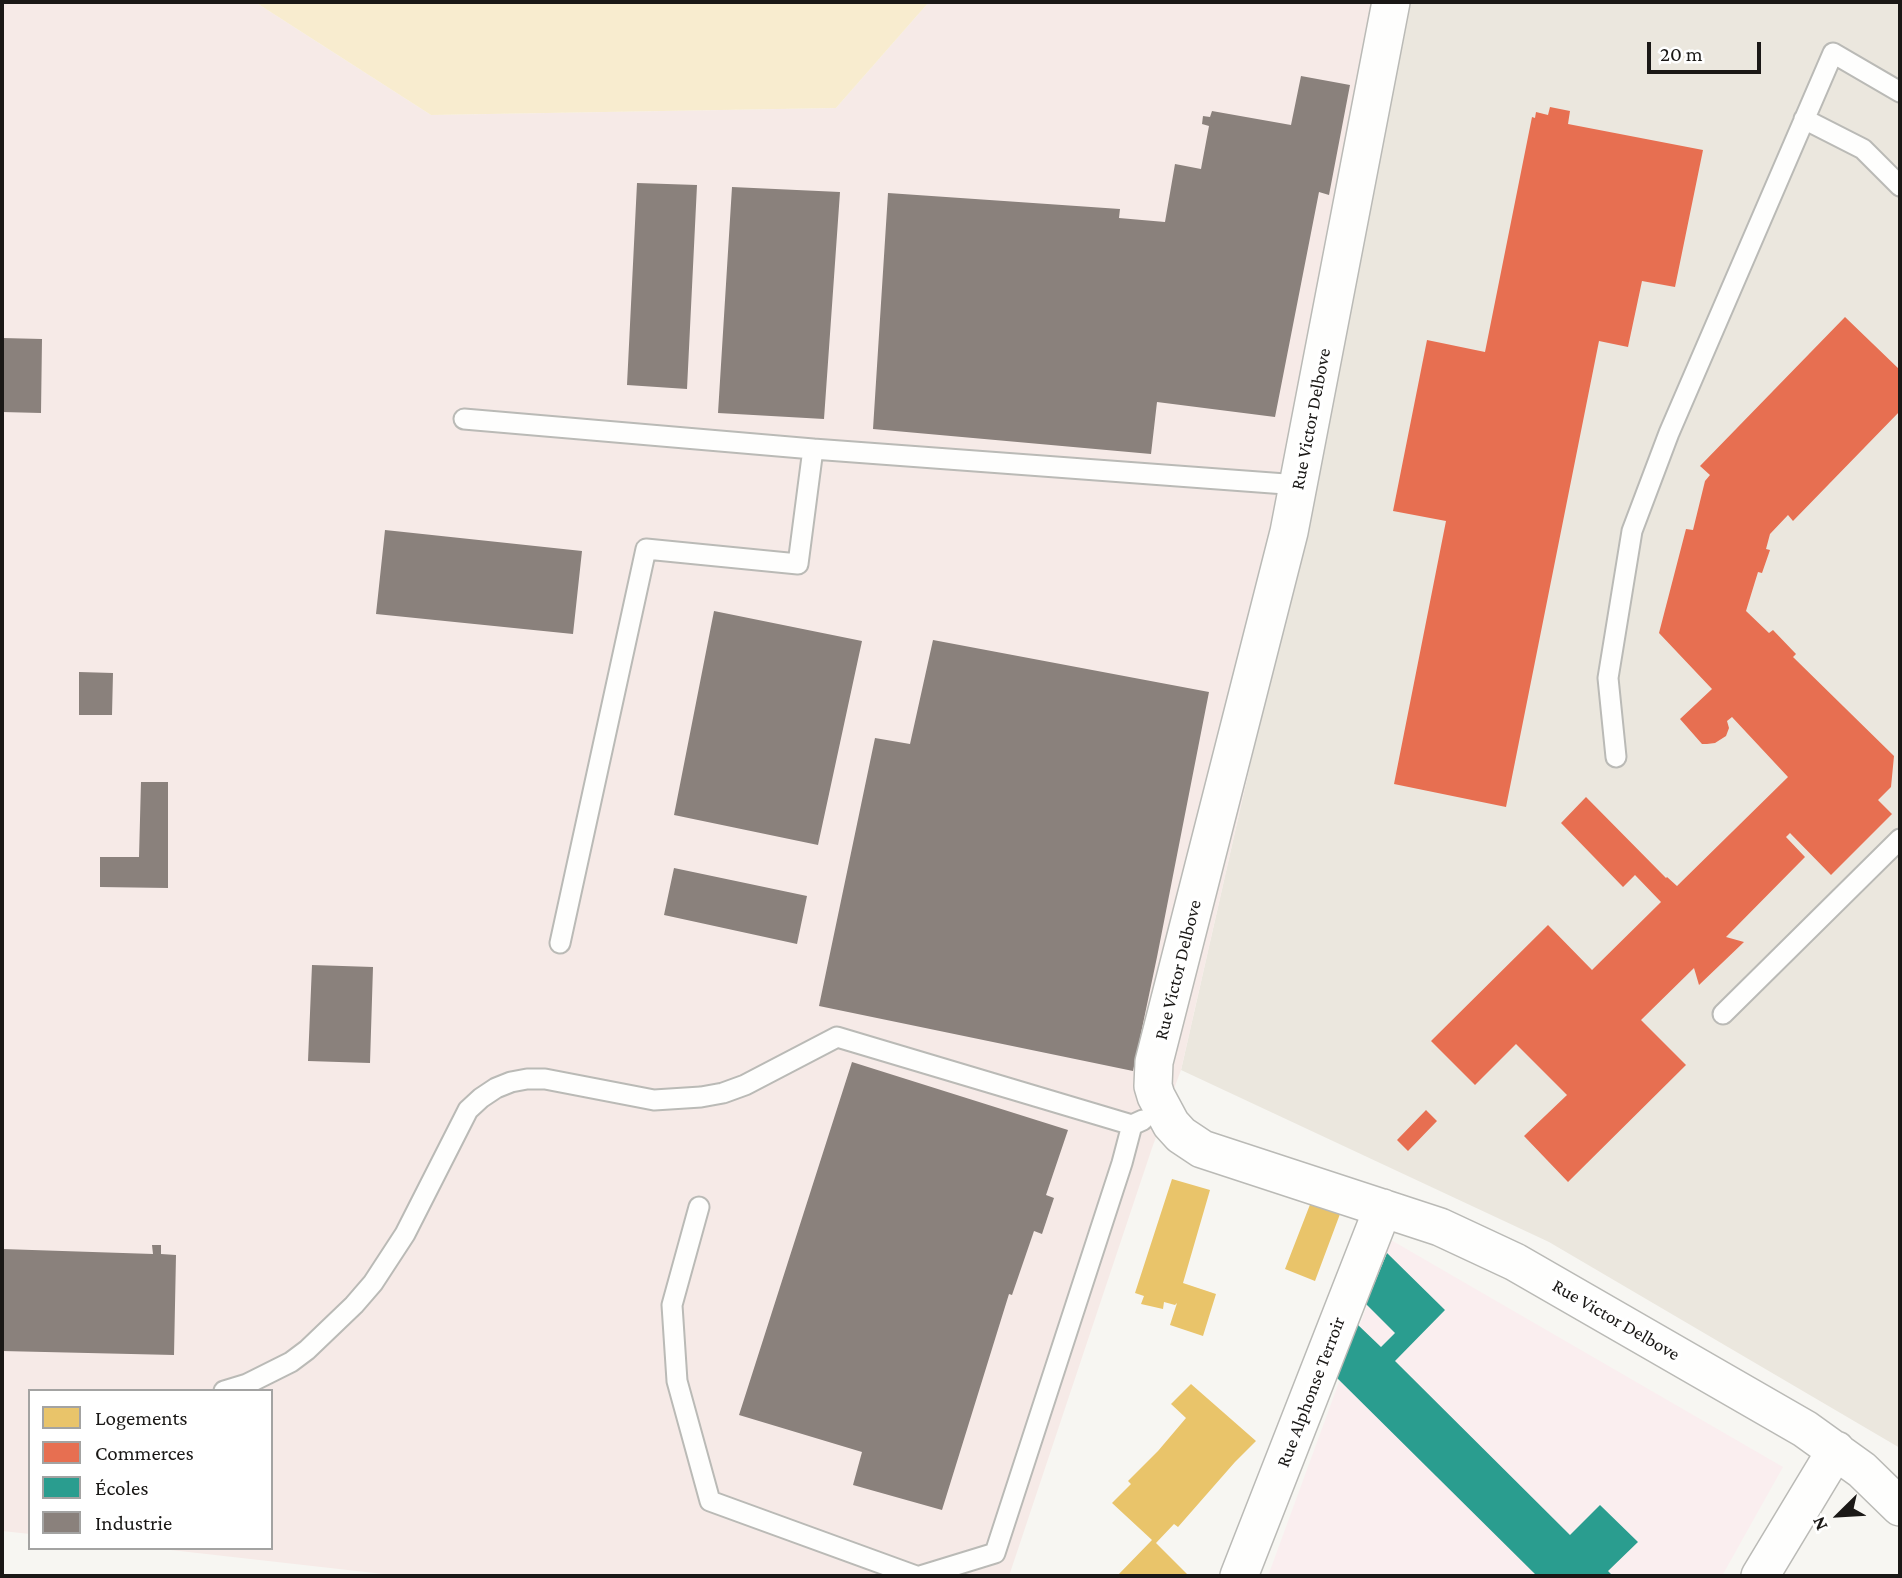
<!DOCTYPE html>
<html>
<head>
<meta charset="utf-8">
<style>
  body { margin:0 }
  #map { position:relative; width:1902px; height:1578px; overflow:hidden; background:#f7f6f2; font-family:"Crimson Pro",serif }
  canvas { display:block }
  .frame { position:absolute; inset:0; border:4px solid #1a1816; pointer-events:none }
  .legend { position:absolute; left:28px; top:1389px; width:245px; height:161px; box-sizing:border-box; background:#fff; border:2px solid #a3a3a2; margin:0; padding:9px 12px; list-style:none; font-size:21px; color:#1a1816 }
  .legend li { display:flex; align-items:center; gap:14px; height:35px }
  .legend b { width:35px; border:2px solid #a3a3a2 }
  .north { position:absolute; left:1804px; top:1480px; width:70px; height:70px; -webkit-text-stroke:5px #fff; paint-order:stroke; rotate:246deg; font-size:19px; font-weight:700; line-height:28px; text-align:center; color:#1a1816 }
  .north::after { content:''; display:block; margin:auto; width:24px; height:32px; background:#1a1816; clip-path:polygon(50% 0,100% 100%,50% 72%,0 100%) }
  .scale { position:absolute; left:1647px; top:42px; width:114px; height:32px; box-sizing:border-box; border:4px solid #1a1816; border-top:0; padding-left:9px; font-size:21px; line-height:24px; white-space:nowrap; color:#1a1816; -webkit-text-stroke:5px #fff; paint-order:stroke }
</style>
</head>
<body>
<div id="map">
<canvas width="1902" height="1578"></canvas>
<div class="frame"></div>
<ul class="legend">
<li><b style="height:19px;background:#e9c46a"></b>Logements</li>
<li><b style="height:19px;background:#e76f51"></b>Commerces</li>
<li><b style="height:19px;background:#2a9d8f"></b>Écoles</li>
<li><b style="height:19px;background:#8a817c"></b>Industrie</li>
</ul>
<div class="north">N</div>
<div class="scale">20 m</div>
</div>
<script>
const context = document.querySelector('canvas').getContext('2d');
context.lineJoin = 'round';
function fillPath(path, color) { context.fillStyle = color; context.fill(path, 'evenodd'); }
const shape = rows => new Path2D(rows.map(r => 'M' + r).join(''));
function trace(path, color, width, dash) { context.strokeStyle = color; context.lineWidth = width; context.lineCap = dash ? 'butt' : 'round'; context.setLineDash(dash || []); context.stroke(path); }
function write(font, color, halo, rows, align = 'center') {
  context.font = font + ' "Crimson Pro",serif'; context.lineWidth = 7; context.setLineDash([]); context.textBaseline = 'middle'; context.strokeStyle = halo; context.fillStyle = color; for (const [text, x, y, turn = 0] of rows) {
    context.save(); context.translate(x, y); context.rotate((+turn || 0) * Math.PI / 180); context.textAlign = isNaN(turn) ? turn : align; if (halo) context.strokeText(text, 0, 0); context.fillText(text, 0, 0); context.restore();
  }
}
const built = shape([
  [1411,2,1900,2,1900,1448,1549,1242,1181,1070,1327,426]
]);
const industrial = shape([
  [2,2,255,2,431,115,836,108,929,2,1411,2,1327,426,1181,1070,1152,1148,1009,1576,401,1576,153,1548,271,1548,271,1391,30,1391,30,1534,2,1531]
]);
const education = shape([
  [1391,1240,1783,1467,1722,1576,1268,1576]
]);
const green = shape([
  [255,2,929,2,836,108,431,115]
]);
const homes = shape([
  [1172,1179,1210,1190,1183,1283,1216,1294,1203,1336,1170,1325,1177,1303,1175,1305,1164,1302,1163,1309,1141,1304,1144,1296,1135,1293],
  [1311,1202,1340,1214,1315,1281,1285,1269],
  [1191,1384,1256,1441,1235,1462,1178,1527,1174,1524,1156,1543,1189,1576,1117,1576,1152,1540,1112,1503,1131,1484,1128,1481,1158,1451,1186,1418,1171,1404]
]);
const shops = shape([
  [1550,107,1570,111,1568,124,1703,150,1675,287,1642,281,1628,347,1599,341,1506,807,1394,784,1446,521,1393,511,1427,340,1485,352,1532,117,1535,118,1536,112,1548,115],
  [1845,317,1900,370,1900,411,1793,521,1788,515,1770,534,1766,549,1770,550,1762,573,1758,572,1746,611,1769,633,1773,630,1796,654,1793,657,1894,756,1891,787,1878,800,1892,814,1831,875,1790,833,1786,837,1805,857,1726,937,1744,942,1699,985,1694,968,1641,1020,1686,1065,1568,1182,1524,1136,1567,1095,1516,1044,1475,1085,1431,1041,1548,925,1592,970,1661,902,1635,875,1623,887,1561,823,1586,797,1666,878,1667,877,1677,886,1788,777,1732,717,1727,721,1729,728,1726,736,1715,743,1707,744,1702,744,1680,719,1712,689,1659,633,1686,529,1693,530,1705,481,1710,475,1700,466],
  [1426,1110,1437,1121,1408,1151,1397,1140]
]);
const schools = shape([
  [1387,1253,1445,1310,1395,1361,1570,1535,1600,1505,1638,1542,1608,1571,1613,1576,1537,1576,1335,1376,1357,1324,1381,1347,1395,1333,1366,1304]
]);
const industry = shape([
  [1301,76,1350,85,1329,195,1319,192,1275,417,1157,402,1151,454,873,429,888,193,1120,209,1119,218,1165,222,1175,164,1201,169,1209,126,1202,124,1203,116,1210,117,1212,111,1291,125],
  [637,183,697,185,687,389,627,385],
  [732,187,840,192,824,419,718,413],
  [2,338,42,339,41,413,2,412],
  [385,530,582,551,573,634,376,614],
  [714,611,862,641,818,845,674,815],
  [933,640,1209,692,1157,957,1133,1071,819,1006,875,738,910,744],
  [79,672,113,673,112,715,79,715],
  [141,782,168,782,168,888,100,887,100,857,139,857],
  [674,868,807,896,797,944,664,915],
  [312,965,373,967,370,1063,308,1061],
  [852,1062,1068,1130,1046,1195,1054,1198,1042,1234,1034,1231,1012,1295,1009,1294,942,1510,853,1485,862,1452,739,1415],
  [152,1245,161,1245,161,1254,176,1255,174,1355,2,1351,2,1249,153,1254]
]);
const service = shape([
  [1804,119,1863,149,1900,186],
  [464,419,813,449,1299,485],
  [1616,757,1608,678,1632,531,1669,433,1833,53,1900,92],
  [560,943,646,549,798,564,813,449],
  [1723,1014,1900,839],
  [699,1207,672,1305,677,1381,710,1501,916,1576],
  [224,1391,247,1384,291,1362,307,1350,354,1305,373,1283,405,1234,468,1110,481,1098,496,1088,511,1082,527,1079,545,1079,654,1100,701,1097,723,1093,745,1085,837,1037,1132,1125],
  [920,1576,995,1553,1122,1163,1132,1125,1143,1120]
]);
const minor = shape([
  [1391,2,1289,532,1154,1062,1153,1086,1156,1096,1171,1124,1181,1135,1202,1149,1440,1227,1515,1262,1805,1429,1862,1470,1900,1507],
  [1239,1576,1383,1208],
  [1760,1576,1836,1450]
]);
const streetNames = [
  ["Rue Victor Delbove",1311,419,-79],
  ["Rue Victor Delbove",1178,970,-76],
  ["Rue Victor Delbove",1616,1320,30],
  ["Rue Alphonse Terroir",1311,1392,-69]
];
fillPath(built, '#ebe7de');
fillPath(industrial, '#f6eae7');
fillPath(education, '#faeeef');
fillPath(green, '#f8eccf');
fillPath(homes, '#e9c46a');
fillPath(shops, '#e76f51');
fillPath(schools, '#2a9d8f');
fillPath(industry, '#8a817c');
trace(service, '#babab6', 23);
trace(minor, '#babab6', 40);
trace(service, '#fefefd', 19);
trace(minor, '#fefefd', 37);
write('19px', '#1a1816', '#fff', streetNames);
</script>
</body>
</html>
